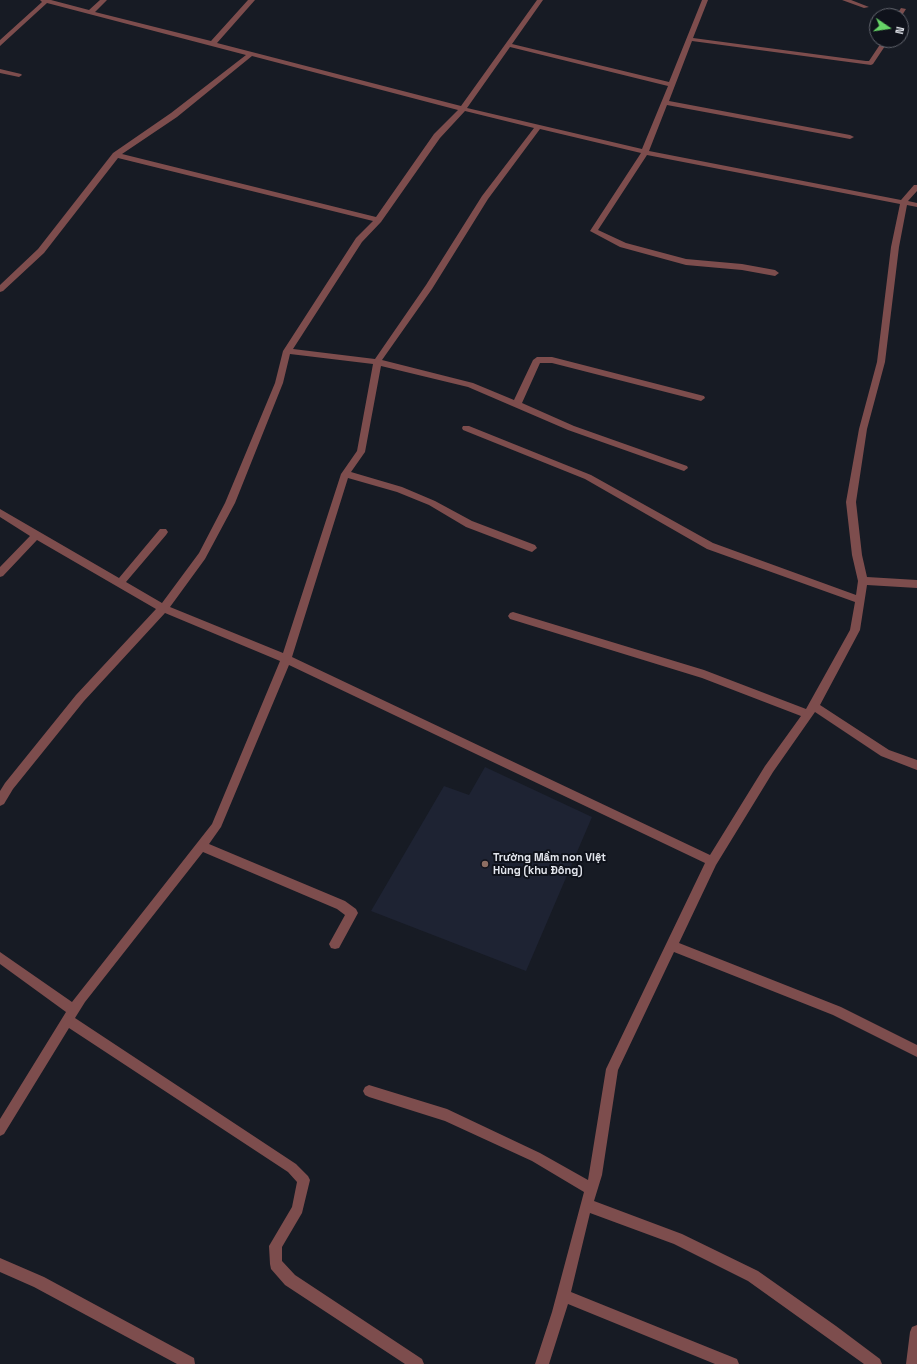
<!DOCTYPE html>
<html>
<head>
<meta charset="utf-8">
<style>
  body { margin:0 }
  #map { position:relative; width:917px; height:1364px; overflow:hidden; background:#171b24; font-family:"Space Grotesk",sans-serif }
  canvas { display:block }
  .north { position:absolute; left:869px; top:8px; width:40px; height:40px; box-sizing:border-box; background:#0f121b; border:1px solid #63666f; border-radius:50%; rotate:103deg; font-size:11px; font-weight:700; line-height:16px; text-align:center; color:#e2e5ec }
  .north::after { content:''; display:block; margin:auto; width:14px; height:18px; background:#66d467; clip-path:polygon(50% 0,100% 100%,50% 72%,0 100%) }
</style>
</head>
<body>
<div id="map">
<canvas width="917" height="1364"></canvas>
<div class="north">N</div>
</div>
<script>
const context = document.querySelector('canvas').getContext('2d');
context.lineJoin = 'round';
function fillPath(path, color) { context.fillStyle = color; context.fill(path, 'evenodd'); }
const shape = rows => new Path2D(rows.map(r => 'M' + r).join(''));
function trace(path, color, width, dash) { context.strokeStyle = color; context.lineWidth = width; context.lineCap = dash ? 'butt' : 'round'; context.setLineDash(dash || []); context.stroke(path); }
function write(font, color, halo, rows, align = 'center') {
  context.font = font + ' "Space Grotesk",sans-serif'; context.lineWidth = 4; context.setLineDash([]); context.textBaseline = 'middle'; context.strokeStyle = halo; context.fillStyle = color; for (const [text, x, y, turn = 0] of rows) {
    context.save(); context.translate(x, y); context.rotate((+turn || 0) * Math.PI / 180); context.textAlign = isNaN(turn) ? turn : align; if (halo) context.strokeText(text, 0, 0); context.fillText(text, 0, 0); context.restore();
  }
}
const built = shape([
  [485,767,592,817,526,971,371,911,444,786,469,795]
]);
const minor = shape([
  [40,0,51,0,89,10,100,0,107,0,95,12,211,41,248,0,255,0,217,43,461,106,537,0,543,0,512,44,669,82,702,0,708,0,693,38,866,61,869,61,883,40,889,40,873,64,871,65,692,41,669,101,850,135,854,137,850,139,667,105,649,151,901,200,914,185,917,185,917,191,908,201,917,203,917,207,907,205,899,247,885,362,867,429,856,502,862,555,867,577,917,580,917,588,867,585,860,630,820,705,889,750,917,760,917,770,881,756,815,712,773,772,716,865,679,943,841,1007,917,1045,917,1057,833,1015,674,952,618,1070,602,1175,594,1201,682,1234,758,1271,836,1326,880,1359,882,1364,864,1364,748,1281,674,1244,590,1213,571,1292,737,1359,739,1364,715,1364,568,1304,549,1364,535,1364,552,1312,584,1192,532,1161,445,1121,369,1097,365,1095,363,1091,365,1087,369,1085,447,1109,540,1153,588,1180,606,1069,705,863,289,665,221,827,209,844,345,901,356,909,358,913,339,948,335,949,331,948,329,944,345,915,337,909,203,852,85,1002,75,1018,296,1164,308,1176,310,1180,302,1213,282,1247,282,1261,295,1275,422,1359,424,1364,405,1364,285,1285,271,1269,270,1264,269,1246,292,1207,297,1182,288,1172,69,1028,4,1134,0,1136,0,1119,66,1012,0,964,0,952,72,1002,212,824,280,661,165,613,84,701,13,789,4,804,0,806,0,791,5,783,76,695,156,609,37,540,3,576,0,577,0,567,30,536,0,517,0,509,119,578,160,529,166,529,168,532,166,535,126,582,162,603,199,553,225,503,275,383,283,351,356,238,373,221,118,158,44,253,3,291,0,292,0,285,38,249,113,153,171,113,246,55,47,3,0,46,0,40,42,2,40,0],
  [510,47,668,86,642,149,467,108,510,47],
  [252,56,458,110,434,134,376,217,122,154,177,117,252,56],
  [465,111,534,128,482,196,426,285,375,359,293,349,362,242,381,222,440,138,465,111],
  [540,129,641,153,590,231,620,247,686,265,742,270,775,276,779,273,775,270,742,264,686,259,626,243,598,230,647,155,900,204,891,247,877,362,859,429,846,502,852,555,858,581,856,595,713,543,591,475,469,426,463,426,462,428,463,430,585,479,707,549,855,602,850,630,806,709,704,670,513,612,510,613,508,616,510,619,702,678,801,716,765,766,710,855,292,657,348,478,397,492,429,505,466,527,529,551,532,552,537,548,535,545,472,521,435,501,402,487,351,472,365,452,381,366,468,387,568,430,681,470,684,471,688,468,687,466,574,426,522,403,540,363,552,363,701,401,705,398,704,396,552,357,537,357,533,360,514,400,473,383,382,360,432,289,488,199,540,129],
  [290,354,373,364,357,451,341,474,283,653,170,607,205,559,235,503,283,383,290,354],
  [842,0,851,0,869,7,864,8,842,0],
  [901,8,906,9,901,17,901,16,896,16,901,8],
  [0,69,21,74,22,75,19,77,0,73,0,69],
  [0,1258,44,1277,194,1358,195,1364,177,1364,34,1287,0,1272,0,1258],
  [917,1325,917,1364,906,1364,910,1332,912,1327,917,1325]
]);
const markers = [
  [485,864,4,"#8d6e63"]
];
const poiNames = [
  ["Trường Mầm non Việt",493,858],
  ["Hùng (khu Đông)",493,871]
];
fillPath(built, '#1e2333');
fillPath(minor, '#7d4d4d');
for (const [x, y, r, color] of markers) { const dot = new Path2D(); dot.arc(x, y, r, 0, 2 * Math.PI); context.fillStyle = color; context.fill(dot); trace(dot, '#0f121b', 1.5); }
write('bold 11px', '#e2e5ec', '#0f121b', poiNames, 'left');
</script>
</body>
</html>
